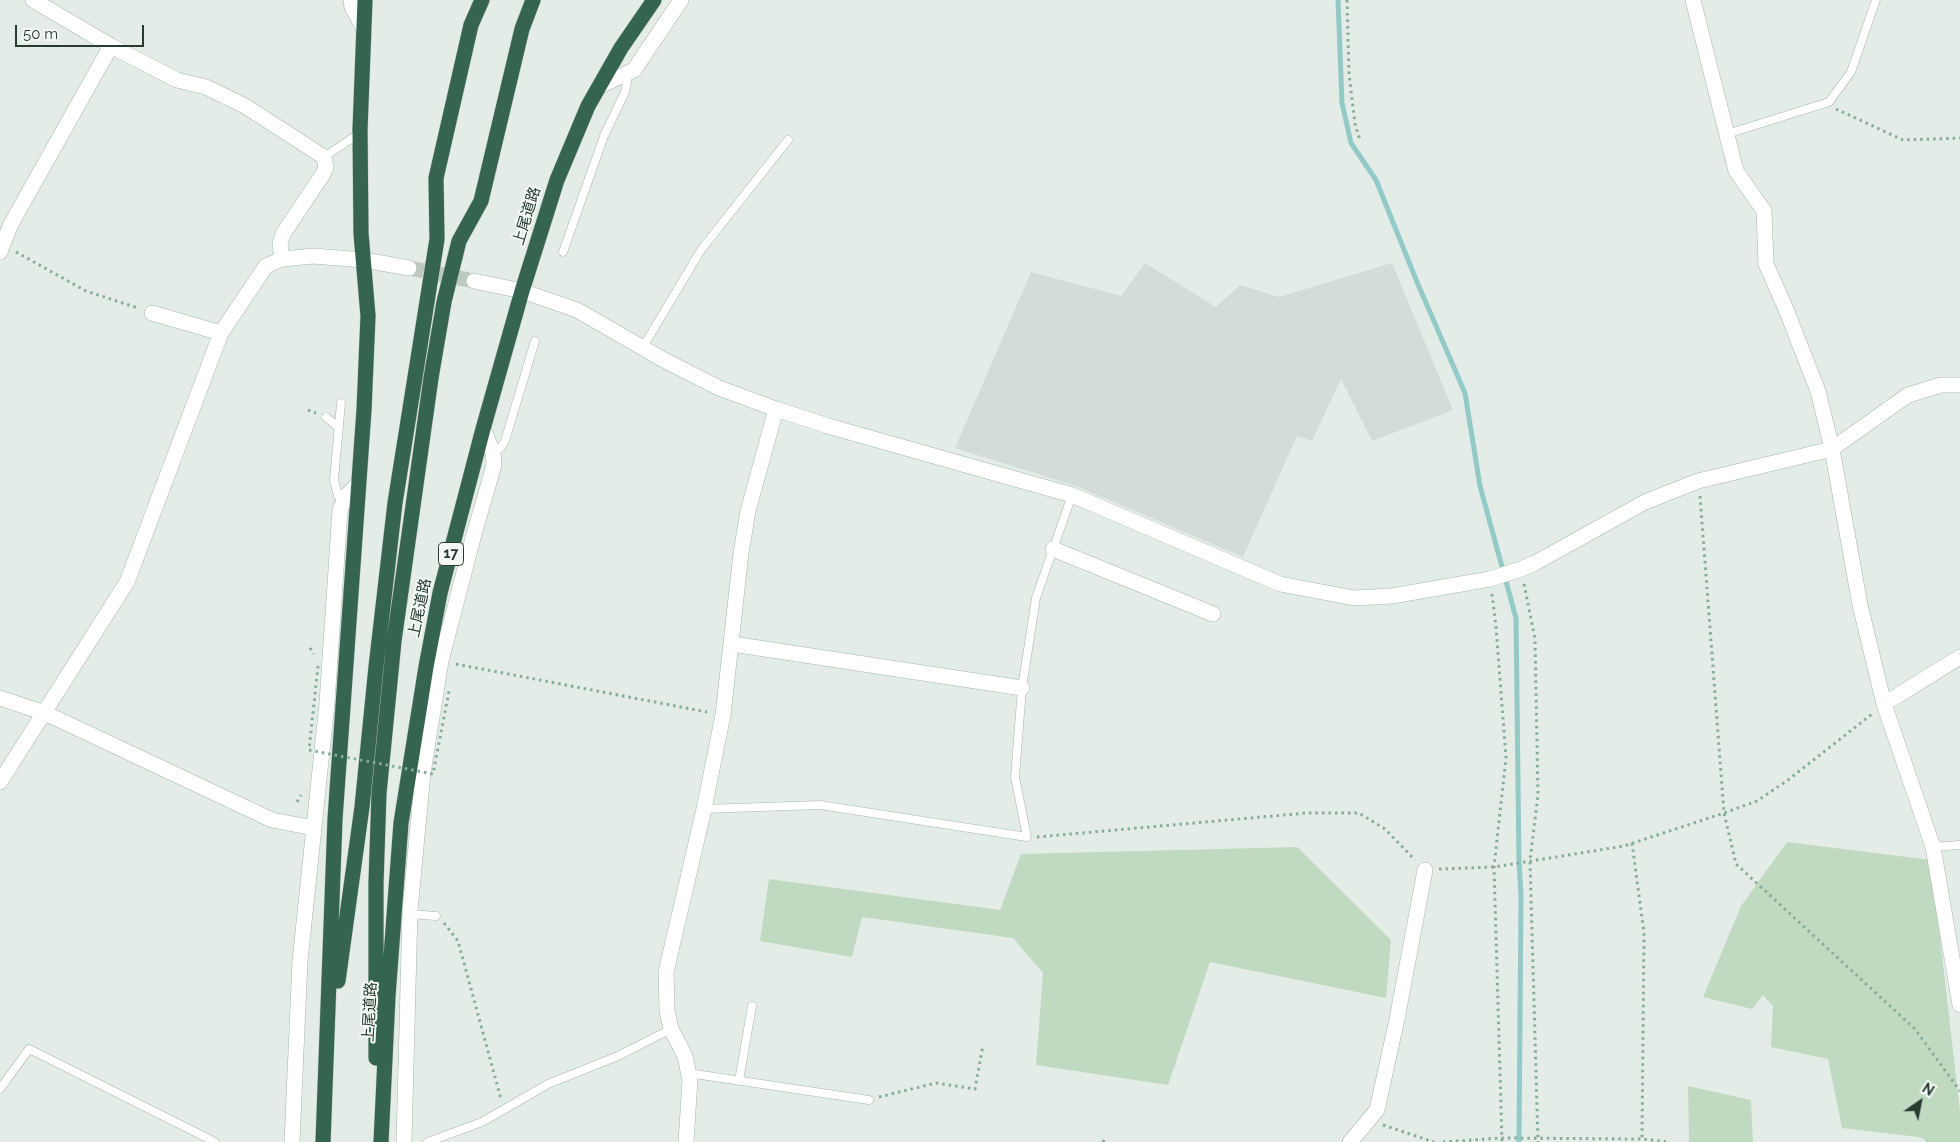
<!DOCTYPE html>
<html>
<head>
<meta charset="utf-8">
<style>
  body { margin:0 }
  #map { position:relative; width:1960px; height:1142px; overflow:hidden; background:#e4ece7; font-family:Raleway,sans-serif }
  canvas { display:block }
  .north { position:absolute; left:1895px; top:1077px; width:50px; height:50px; -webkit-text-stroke:4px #f4f9f6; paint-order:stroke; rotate:33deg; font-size:14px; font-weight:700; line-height:20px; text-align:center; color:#263c31 }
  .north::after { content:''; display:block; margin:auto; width:18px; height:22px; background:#263c31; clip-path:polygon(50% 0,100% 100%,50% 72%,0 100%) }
  .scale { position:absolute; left:15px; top:25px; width:129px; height:22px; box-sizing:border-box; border:2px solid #263c31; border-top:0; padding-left:6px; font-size:15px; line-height:18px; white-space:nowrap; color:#263c31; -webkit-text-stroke:4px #f4f9f6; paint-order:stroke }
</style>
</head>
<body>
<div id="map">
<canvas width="1960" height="1142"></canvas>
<div class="north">N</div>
<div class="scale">50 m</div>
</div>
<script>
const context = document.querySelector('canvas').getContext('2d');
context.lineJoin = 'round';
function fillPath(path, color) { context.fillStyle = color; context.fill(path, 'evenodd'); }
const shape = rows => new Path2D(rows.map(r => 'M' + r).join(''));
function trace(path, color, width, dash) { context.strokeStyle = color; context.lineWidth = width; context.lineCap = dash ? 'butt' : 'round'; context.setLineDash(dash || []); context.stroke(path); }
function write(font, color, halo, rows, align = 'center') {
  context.font = font + ' Raleway,"Noto Sans JP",sans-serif'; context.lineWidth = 4; context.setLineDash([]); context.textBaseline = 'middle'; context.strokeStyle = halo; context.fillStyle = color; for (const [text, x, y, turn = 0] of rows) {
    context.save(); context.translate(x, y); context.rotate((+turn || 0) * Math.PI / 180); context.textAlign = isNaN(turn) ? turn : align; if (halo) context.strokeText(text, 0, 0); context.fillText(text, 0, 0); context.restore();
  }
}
const built = shape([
  [1145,263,1216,307,1240,285,1279,297,1392,263,1453,410,1372,441,1341,379,1312,441,1297,436,1243,557,1076,486,955,448,1031,272,1121,296]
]);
const green = shape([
  [1787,842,1931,860,1960,1111,1960,1142,1926,1142,1923,1138,1918,1137,1842,1128,1828,1059,1771,1047,1773,1006,1763,995,1752,1009,1703,997,1741,906],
  [1297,847,1391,940,1386,998,1210,962,1168,1085,1036,1065,1043,973,1013,938,862,917,852,957,760,941,769,879,1000,910,1021,854],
  [1688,1086,1751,1100,1753,1142,1689,1142]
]);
const stream = shape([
  [1338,0,1342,103,1351,143,1376,180,1417,282,1465,393,1480,486,1516,618,1519,862,1521,895,1519,1142]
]);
const secondaryTunnel = shape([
  [409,268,474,281]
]);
const path = shape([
  [1347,0,1349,74,1355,124,1360,140],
  [1836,109,1903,140,1960,138],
  [16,252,86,291,138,308],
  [308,410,316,413],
  [1700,496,1724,813,1736,864,1915,1029,1960,1091],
  [1524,584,1535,639,1538,795,1530,861,1538,1142],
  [1492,594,1496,627,1506,758,1494,867,1502,1142],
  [310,648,314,654],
  [456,664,707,712],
  [297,802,301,795],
  [1037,837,1306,813,1359,813,1385,829,1415,860],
  [1632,843,1644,933,1642,1139],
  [1439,869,1494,867,1624,846,1724,813,1757,801,1788,780,1872,714],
  [444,923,458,941,501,1099],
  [879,1097,936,1083,975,1089,983,1045],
  [1383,1125,1434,1142],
  [1103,1142,1104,1140],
  [1443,1142,1501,1138,1642,1139,1669,1142]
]);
const lane = shape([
  [1727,134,1829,102,1851,72,1876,0],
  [324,157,360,133],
  [563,252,604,136,625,92,627,82,626,74],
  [643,347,701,250,788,140],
  [341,403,334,480,338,496,344,502],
  [326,417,339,428],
  [493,452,501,447,505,441,535,341],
  [704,809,820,805,1027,837,1015,777,1022,688,1036,598,1072,495],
  [1933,847,1960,845],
  [410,914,436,916],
  [688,1073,869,1100],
  [739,1081,752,1006],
  [0,1089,29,1049,215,1142],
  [428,1142,482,1122,548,1084,618,1056,671,1029]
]);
const street = shape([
  [33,0,111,46,177,80,206,87,245,106,324,157,326,167,323,174,283,234,280,244,282,259],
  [351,0,352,7,364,29],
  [1693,0,1736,171,1764,211,1766,264,1785,307,1818,391,1832,449,1860,605,1884,704,1933,847,1960,1005],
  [600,86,634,70,681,0],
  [0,252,11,224,111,46],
  [152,313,221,333],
  [1053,549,1213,614],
  [732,644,1022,688],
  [0,698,45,713,272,820,314,828],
  [1884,704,1960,657],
  [0,782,127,582,221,333,266,266],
  [292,1142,300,961,327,703,340,510,346,496,358,484],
  [404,1142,410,910,423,773,441,661,473,538,494,465,493,452,483,429],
  [1350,1142,1377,1110,1397,1019,1425,870]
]);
const secondary = shape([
  [266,266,282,259,313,256,364,260,409,268],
  [474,281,522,291,577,310,664,360,719,388,776,409,828,426,1072,495,1280,584,1354,598,1392,596,1490,579,1521,569,1535,563,1645,502,1698,481,1832,449,1908,395,1941,385,1960,385],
  [686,1142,690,1080,685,1056,671,1029,667,1010,666,972,704,809,723,715,741,553,748,511,776,409]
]);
const highway = shape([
  [338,981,362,807,376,667,395,503,437,239,436,178,471,25,482,0],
  [376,1058,376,883,379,793,394,641,431,378,444,302,459,241,481,201,522,29,533,0],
  [323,1142,335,819,364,410,368,316,361,233,360,130,365,0],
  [381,1142,388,996,401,823,426,667,440,593,483,429,522,291,557,180,588,106,621,48,654,0]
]);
const pathBridge = shape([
  [318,666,309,750,433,774,449,691]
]);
const shields = [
  [451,554,25]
];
const shieldNames = [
  ["17",451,554]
];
const streetNames = [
  ["上尾道路",527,216,-73],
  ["上尾道路",420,608,-78],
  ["上尾道路",370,1012,-87]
];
fillPath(built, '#d3dcd6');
fillPath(green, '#c0dac1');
trace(stream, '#93cac7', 5);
trace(secondaryTunnel, '#bec9c3', 15, [15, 8]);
trace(lane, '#a7b4ad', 9);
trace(street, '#a7b4ad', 16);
trace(secondary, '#a4b6ac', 16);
trace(highway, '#c2c8c5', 16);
trace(path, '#88ac99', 3, [2.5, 4]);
trace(lane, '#fff', 8);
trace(street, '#fff', 15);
trace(secondary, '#fff', 15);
trace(highway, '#356451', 15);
trace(pathBridge, '#88ac99', 3, [2.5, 4]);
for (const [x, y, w] of shields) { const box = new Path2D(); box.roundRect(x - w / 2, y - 11.5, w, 23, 4); context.fillStyle = '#f4f9f6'; context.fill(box); trace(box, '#263c31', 1); }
write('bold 14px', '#263c31', null, shieldNames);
write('15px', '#263c31', '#f4f9f6', streetNames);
</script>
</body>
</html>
